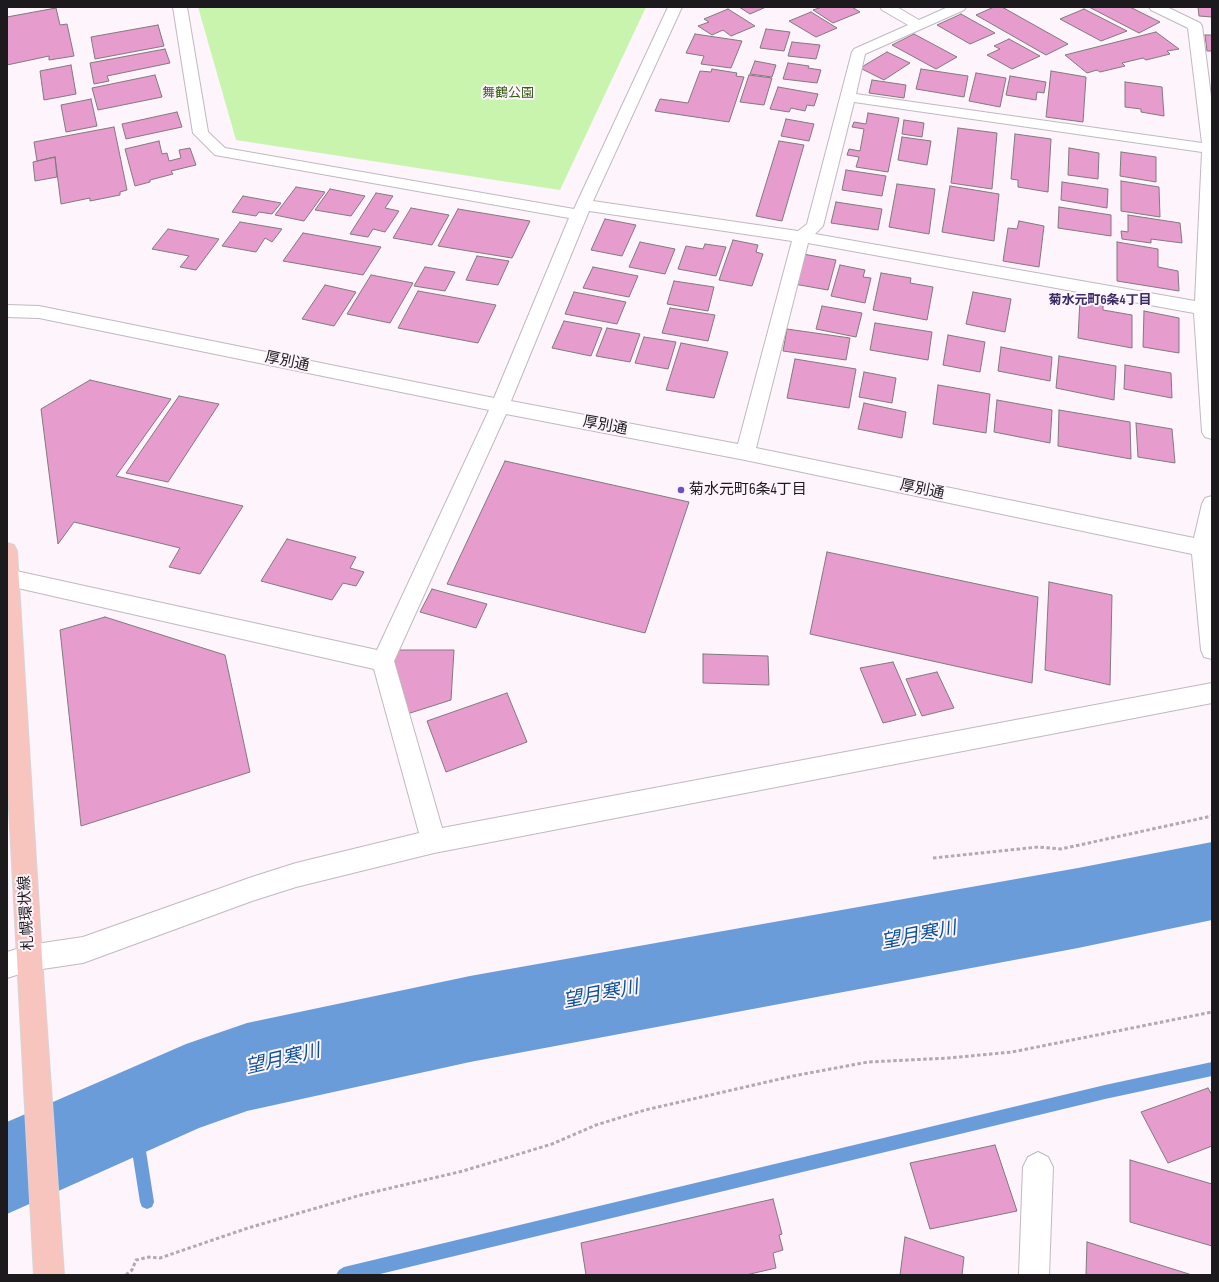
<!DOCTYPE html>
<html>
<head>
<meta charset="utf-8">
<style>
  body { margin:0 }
  #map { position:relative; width:1219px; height:1282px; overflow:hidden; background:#fdf4fc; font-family:"Sofia Sans Condensed",sans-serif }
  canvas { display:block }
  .frame { position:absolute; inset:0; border:8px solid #1c1a1c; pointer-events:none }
</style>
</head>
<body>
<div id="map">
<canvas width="1219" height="1282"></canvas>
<div class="frame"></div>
</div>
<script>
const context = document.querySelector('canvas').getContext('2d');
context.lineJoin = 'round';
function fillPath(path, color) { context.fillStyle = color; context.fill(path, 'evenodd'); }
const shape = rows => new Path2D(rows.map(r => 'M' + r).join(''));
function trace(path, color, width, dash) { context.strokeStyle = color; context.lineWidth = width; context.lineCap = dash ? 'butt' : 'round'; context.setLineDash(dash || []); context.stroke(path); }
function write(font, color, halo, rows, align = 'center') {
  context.font = font + ' "Sofia Sans Condensed","Noto Sans JP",sans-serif'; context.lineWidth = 4; context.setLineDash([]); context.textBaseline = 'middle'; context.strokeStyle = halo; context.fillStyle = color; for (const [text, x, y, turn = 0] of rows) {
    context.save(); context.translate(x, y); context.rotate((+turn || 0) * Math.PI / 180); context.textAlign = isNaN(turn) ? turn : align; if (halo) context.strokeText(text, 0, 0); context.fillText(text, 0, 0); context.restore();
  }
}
const green = shape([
  [198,7,646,7,560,190,236,140]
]);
const stream = shape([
  [1212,1062,1212,1076,1105,1099,376,1275,336,1275,339,1270,344,1267,1105,1085,1212,1062],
  [133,1106,138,1108,140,1113,154,1202,152,1207,147,1209,142,1207,140,1202,126,1113,128,1108,133,1106]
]);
const river = shape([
  [1212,842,1212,920,1078,948,470,1062,247,1111,199,1128,7,1214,7,1122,186,1044,247,1023,470,976,1078,868,1212,842]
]);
const building = shape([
  [739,7,766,7,750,14,739,7],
  [822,7,852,7,860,12,833,23,813,10,822,7],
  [994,7,1002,7,1068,44,1046,55,976,15,994,7],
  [1089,7,1130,7,1160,22,1139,33,1089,7],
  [1198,7,1212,7,1212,17,1199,16,1198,7],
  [56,8,60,25,67,24,74,56,49,60,49,56,7,65,7,17,56,8],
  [728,9,755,26,731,36,723,30,712,35,698,26,709,22,704,19,728,9],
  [1084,9,1127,31,1101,41,1060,19,1084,9],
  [811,12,837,28,816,37,789,21,811,12],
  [961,14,995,33,970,44,937,25,961,14],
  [158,25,164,46,95,59,91,37,158,25],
  [766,29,790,32,784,51,760,48,766,29],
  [1156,32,1179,49,1167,51,1170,54,1146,60,1143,58,1122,63,1125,66,1100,72,1097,70,1087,73,1065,55,1156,32],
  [695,34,742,41,731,68,701,64,704,56,686,53,695,34],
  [914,34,957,57,936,69,892,45,914,34],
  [1205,35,1212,35,1212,51,1207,51,1205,35],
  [1009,39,1040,56,1012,69,987,55,1000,49,994,46,1009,39],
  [792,42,820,45,816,59,788,56,792,42],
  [165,49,170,63,107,76,109,81,94,84,90,63,165,49],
  [887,52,910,63,884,80,860,68,887,52],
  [755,61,776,65,772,77,750,74,755,61],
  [788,63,809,66,808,68,821,70,817,83,783,79,788,63],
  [71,65,76,94,44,100,40,71,71,65],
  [712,69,737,73,736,76,744,77,729,122,655,111,660,99,688,103,700,71,711,72,712,69],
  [921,69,968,76,964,97,916,89,921,69],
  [1051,71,1086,77,1083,122,1046,117,1051,71],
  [976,73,1006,78,1000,107,969,101,976,73],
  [155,75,162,97,98,110,92,88,155,75],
  [749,75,772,78,764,105,740,102,749,75],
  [1010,76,1046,82,1044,93,1037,92,1036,100,1006,95,1010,76],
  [872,80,906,85,904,98,869,93,872,80],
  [1125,82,1162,87,1164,116,1141,112,1141,109,1125,107,1125,82],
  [778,87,818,94,814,106,807,105,805,111,791,108,789,112,770,109,778,87],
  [91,99,97,126,66,132,61,105,91,99],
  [177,112,182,127,126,139,122,124,177,112],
  [868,113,899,118,888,172,856,167,859,157,847,155,849,149,860,151,864,129,852,127,854,122,866,124,868,113],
  [786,119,814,124,809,141,781,136,786,119],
  [904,120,924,123,922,137,902,134,904,120],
  [114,127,127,190,120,192,120,195,90,201,90,198,61,204,55,157,37,161,34,142,114,127],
  [958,128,997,133,992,189,951,183,958,128],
  [1015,134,1051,139,1048,192,1018,187,1018,180,1011,179,1015,134],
  [902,137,931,141,927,165,898,160,902,137],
  [159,141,162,154,167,153,169,161,181,158,179,150,190,148,196,165,171,171,173,174,150,180,150,182,135,186,125,149,159,141],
  [779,141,804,145,782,221,756,216,779,141],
  [1069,148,1099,153,1098,179,1068,175,1069,148],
  [1121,152,1156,157,1156,182,1120,176,1121,152],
  [55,157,57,177,35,181,33,162,55,157],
  [846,170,886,176,882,196,842,190,846,170],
  [1121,181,1159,187,1160,217,1121,211,1121,181],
  [1062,182,1108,189,1107,208,1061,200,1062,182],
  [897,184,935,189,929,234,889,227,897,184],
  [950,186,999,194,994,241,942,232,950,186],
  [296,187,325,192,304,221,275,215,296,187],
  [330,189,365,196,351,216,315,210,330,189],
  [376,193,393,196,385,208,399,211,385,232,373,229,368,237,350,234,376,193],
  [243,196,281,203,272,214,259,212,256,216,232,212,243,196],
  [836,202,882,209,878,230,831,223,836,202],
  [1059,207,1111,215,1111,236,1058,228,1059,207],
  [411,208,449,215,432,245,393,238,411,208],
  [458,209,530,221,512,258,438,246,458,209],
  [1128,215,1180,223,1182,243,1151,239,1151,243,1122,239,1121,231,1128,232,1128,215],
  [605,219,636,225,622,256,591,250,605,219],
  [1019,221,1044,226,1039,267,1003,261,1008,228,1017,229,1019,221],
  [240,222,282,229,272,242,265,238,256,252,222,246,240,222],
  [168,229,219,239,196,270,180,267,189,256,152,249,168,229],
  [303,233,381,247,363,275,283,261,303,233],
  [733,240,758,245,756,252,763,254,752,286,719,280,733,240],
  [640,242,675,249,665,274,629,267,640,242],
  [1117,242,1158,249,1158,267,1178,271,1179,291,1117,281,1117,242],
  [705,244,726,247,716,276,678,269,686,246,703,249,705,244],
  [803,254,836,260,828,290,794,284,803,254],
  [477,256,509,261,498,285,466,280,477,256],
  [840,265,865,270,863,277,871,278,865,303,831,296,840,265],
  [425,267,455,272,445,291,414,286,425,267],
  [593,267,638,276,629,297,583,288,593,267],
  [881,273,911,278,910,283,933,287,927,320,873,310,881,273],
  [371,275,413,283,390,323,347,314,371,275],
  [674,281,714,287,708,311,667,304,674,281],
  [325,285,356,292,334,326,302,319,325,285],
  [418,291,496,305,478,343,398,328,418,291],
  [574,292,626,302,617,324,565,314,574,292],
  [973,292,1011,299,1005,332,966,324,973,292],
  [1080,300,1103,304,1103,310,1132,315,1132,348,1078,338,1080,300],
  [822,306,862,313,856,337,816,329,822,306],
  [670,308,715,315,708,341,662,333,670,308],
  [1144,311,1179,318,1179,353,1143,347,1144,311],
  [564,321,602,328,591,356,552,348,564,321],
  [875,323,932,332,928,360,870,350,875,323],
  [607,328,640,334,630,362,596,356,607,328],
  [787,329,850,338,846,360,783,351,787,329],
  [948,335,985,342,980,372,943,365,948,335],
  [644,337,676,342,668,369,635,363,644,337],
  [681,343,728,352,714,398,666,390,681,343],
  [1001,347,1052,357,1050,381,998,371,1001,347],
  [1059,356,1116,366,1114,400,1056,388,1059,356],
  [795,359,856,369,849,408,787,398,795,359],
  [1125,365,1171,373,1172,398,1124,389,1125,365],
  [864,372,896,378,892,403,859,397,864,372],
  [90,380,171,399,116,476,243,506,200,574,169,567,180,548,74,522,58,544,41,409,90,380],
  [938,385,990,394,986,433,933,424,938,385],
  [179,396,219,404,168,482,126,473,179,396],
  [997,400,1052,410,1050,443,994,432,997,400],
  [864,403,906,412,902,438,858,429,864,403],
  [1059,410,1130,422,1131,459,1058,446,1059,410],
  [1136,423,1172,429,1175,463,1138,457,1136,423],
  [505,461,689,502,645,633,447,584,505,461],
  [287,539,356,557,350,568,364,572,356,586,343,583,332,600,261,581,287,539],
  [827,552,1038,597,1032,683,810,634,827,552],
  [1049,582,1112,595,1110,685,1045,670,1049,582],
  [432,589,487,604,476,628,420,612,432,589],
  [105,617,225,655,250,772,81,826,60,630,105,617],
  [389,650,454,650,451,700,407,714,389,650],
  [703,654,768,656,769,685,703,683,703,654],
  [893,662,916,715,883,723,860,668,893,662],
  [937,672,954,708,922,716,906,679,937,672],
  [507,693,527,742,446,772,427,721,507,693],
  [1208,1088,1212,1095,1212,1146,1168,1163,1141,1112,1208,1088],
  [995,1145,1017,1211,930,1229,910,1163,995,1145],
  [1130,1160,1212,1184,1212,1246,1130,1222,1130,1160],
  [773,1199,782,1234,779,1235,783,1250,773,1253,776,1268,746,1275,586,1275,581,1243,773,1199],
  [905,1237,964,1257,962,1275,900,1275,905,1237],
  [1087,1242,1192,1275,1086,1275,1087,1242]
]);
const path = shape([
  [933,858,1038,847,1061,849,1212,816],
  [126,1275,132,1270,136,1260,149,1257,160,1258,248,1228,361,1195,463,1171,552,1144,596,1125,645,1110,793,1076,868,1062,949,1058,1012,1052,1212,1012]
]);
const minor = shape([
  [173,7,187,7,208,132,225,148,574,209,668,7,682,7,593,201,798,231,807,224,852,52,854,49,908,25,882,10,880,7,897,7,919,20,948,7,966,7,964,10,865,54,856,94,1202,143,1188,28,1151,10,1149,7,1167,7,1200,23,1202,26,1212,104,1212,439,1205,437,1202,432,1194,313,808,243,756,448,1194,538,1202,504,1205,498,1212,496,1212,659,1204,657,1201,650,1192,554,745,460,506,414,394,661,442,828,1212,683,1212,703,434,853,296,887,252,901,83,963,29,971,7,978,7,952,29,945,83,937,252,877,296,863,419,833,374,669,9,586,7,585,7,569,377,650,489,410,39,318,7,317,7,305,39,306,494,398,569,218,215,155,193,133,173,7],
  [854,102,1202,152,1195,301,815,234,823,226,854,102],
  [589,211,792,241,738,444,511,401,589,211],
  [1038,1152,1048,1157,1053,1167,1049,1275,1019,1275,1023,1167,1028,1157,1038,1152]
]);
const major = shape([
  [7,543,14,545,17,551,42,958,64,1275,34,1275,7,771,7,543]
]);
const markers = [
  [681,490,4,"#6e4ec7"]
];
const farParknames = [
  ["舞鶴公園",508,94]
];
const farNeighbourhoodnames = [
  ["菊水元町6条4丁目",1100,301]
];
const streetNames = [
  ["厚別通",287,362,12],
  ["厚別通",605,426,11],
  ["厚別通",922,490,12],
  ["札幌環状線",27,913,-93]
];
const poiNames = [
  ["菊水元町6条4丁目",689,490]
];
const nearWaternames = [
  ["望月寒川",919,936,-11],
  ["望月寒川",601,995,-11],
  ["望月寒川",283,1060,-13]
];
fillPath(green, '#c9f4ad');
fillPath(stream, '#6b9cda');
fillPath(river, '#6b9cda');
fillPath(building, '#e69ccc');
trace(building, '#82797e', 1);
trace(minor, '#c1b9c0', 2);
trace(major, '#d6d6d6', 2);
trace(path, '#b1aab0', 3, [3.5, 2.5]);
fillPath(minor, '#fff');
fillPath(major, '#f8c4be');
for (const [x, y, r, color] of markers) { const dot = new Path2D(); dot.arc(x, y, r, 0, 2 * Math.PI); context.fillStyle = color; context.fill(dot); trace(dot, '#fdf4fc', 1.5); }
write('13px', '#375d14', '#fdf4fc', farParknames);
write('bold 13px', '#392b66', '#fdf4fc', farNeighbourhoodnames);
write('15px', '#1c1a1c', '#fdf4fc', streetNames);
write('15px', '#1c1a1c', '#fdf4fc', poiNames, 'left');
write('italic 19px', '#085099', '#fdf4fc', nearWaternames);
</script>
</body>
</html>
